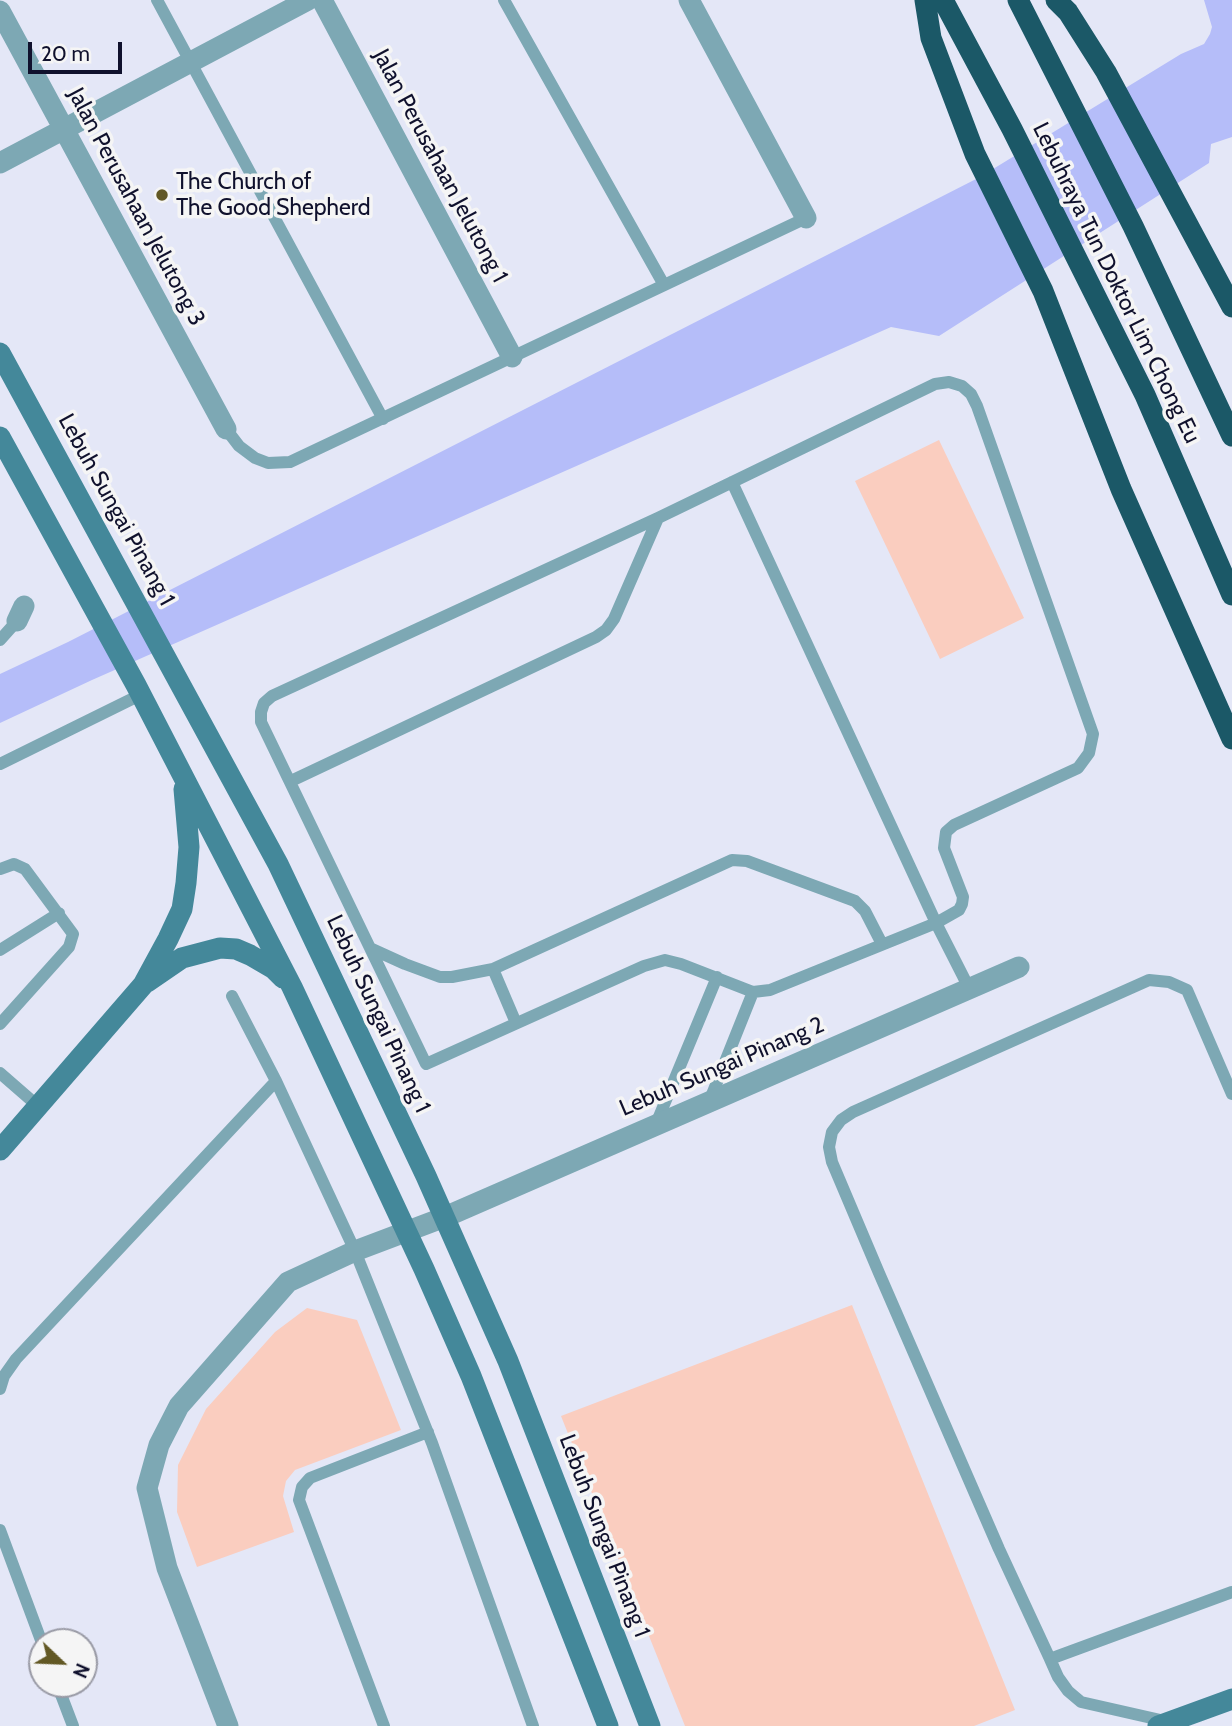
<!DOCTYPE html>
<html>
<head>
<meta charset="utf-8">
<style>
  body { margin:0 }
  #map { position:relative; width:1232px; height:1726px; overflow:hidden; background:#e4e7f7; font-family:Cabin,sans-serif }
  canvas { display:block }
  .north { position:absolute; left:28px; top:1628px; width:70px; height:70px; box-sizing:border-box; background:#f5f5f5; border:2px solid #999aa5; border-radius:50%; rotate:113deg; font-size:19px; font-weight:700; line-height:28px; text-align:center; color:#10112d }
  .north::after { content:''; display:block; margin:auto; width:24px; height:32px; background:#625824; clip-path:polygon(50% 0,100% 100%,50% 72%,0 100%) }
  .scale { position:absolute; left:28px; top:42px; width:94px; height:32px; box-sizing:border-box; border:4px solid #10112d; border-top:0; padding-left:9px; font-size:21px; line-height:24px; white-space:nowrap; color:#10112d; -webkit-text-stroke:5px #f5f5f5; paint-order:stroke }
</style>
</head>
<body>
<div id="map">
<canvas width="1232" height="1726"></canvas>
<div class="north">N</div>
<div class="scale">20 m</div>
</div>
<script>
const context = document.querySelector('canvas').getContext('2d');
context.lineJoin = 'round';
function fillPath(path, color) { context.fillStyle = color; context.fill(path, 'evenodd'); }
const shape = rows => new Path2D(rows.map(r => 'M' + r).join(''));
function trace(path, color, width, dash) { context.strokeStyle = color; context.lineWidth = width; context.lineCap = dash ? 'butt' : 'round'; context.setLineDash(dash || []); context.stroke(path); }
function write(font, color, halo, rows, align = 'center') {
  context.font = font + ' Cabin,sans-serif'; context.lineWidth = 7; context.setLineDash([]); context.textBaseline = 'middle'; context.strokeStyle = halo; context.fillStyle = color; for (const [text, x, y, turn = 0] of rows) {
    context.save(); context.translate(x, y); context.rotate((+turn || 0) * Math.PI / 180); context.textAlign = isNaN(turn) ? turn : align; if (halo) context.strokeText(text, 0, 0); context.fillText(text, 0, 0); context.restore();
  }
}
const green = shape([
  [939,440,1024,618,940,659,855,481],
  [852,1305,1015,1710,974,1726,685,1726,561,1416],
  [307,1308,357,1320,401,1430,295,1470,286,1481,283,1496,294,1532,197,1567,177,1512,178,1465,206,1409,275,1332]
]);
const water = shape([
  [1204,0,1232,0,1232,137,1211,144,1209,163,939,336,891,327,92,680,0,723,0,674,68,642,980,177,1181,54,1204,44,1210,34,1212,27]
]);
const lane = shape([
  [157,0,383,419],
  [504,0,664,285],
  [949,382,962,386,971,394,977,406,1093,734,1089,753,1078,768,954,825,946,832,944,848,963,897,962,904,959,910,936,923,770,990,753,992,681,964,665,960,644,966,426,1064,261,722,261,712,264,703,272,696,658,518,935,384,949,382],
  [226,429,239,446,255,458,268,463,290,462,806,218],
  [732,482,936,923,969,988],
  [0,640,17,621],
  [0,764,140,695],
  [291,781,596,637,606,630,614,619,658,518],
  [0,869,14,864,25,869,73,934,69,947,0,1024],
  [372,949,405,964,440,977,452,977,493,969,516,1023],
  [0,950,59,913],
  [493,969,732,860,747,861,855,901,865,911,882,944],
  [232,996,276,1081,355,1251,432,1443,533,1726],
  [0,1073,39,1107],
  [1232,1094,1187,990,1169,982,1149,980,853,1112,841,1120,832,1132,829,1147,832,1162,879,1273,999,1549,1050,1659,1232,1592],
  [709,1102,753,992],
  [656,1124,717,977],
  [0,1389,4,1376,16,1359,276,1081],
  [0,1530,42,1643],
  [1050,1659,1058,1677,1068,1691,1081,1702,1165,1721],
  [57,1684,73,1726],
  [384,1726,299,1500,302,1487,310,1478,428,1432]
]);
const street = shape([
  [322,0,512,357],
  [689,0,806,218],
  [0,11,226,429],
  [0,163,308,0],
  [17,621,24,606],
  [228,1726,167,1568,147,1488,159,1445,179,1406,288,1282,355,1251,445,1217,1019,967]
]);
const secondary = shape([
  [0,353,278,864,426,1176,508,1361,650,1726],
  [0,437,136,685,292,987,424,1269,471,1376,608,1726],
  [147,982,182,958,220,948,236,949,250,955,274,969,283,978],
  [0,1150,143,985,168,939,182,909,186,883,189,847,184,789],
  [1158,1726,1232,1699]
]);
const highway = shape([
  [925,0,931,38,975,154,1043,291,1121,489,1232,739],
  [943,0,1012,129,1145,395,1232,595],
  [1018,0,1133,226,1232,436],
  [1056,0,1068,12,1106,72,1232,307]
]);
const markers = [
  [162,195,7,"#625824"]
];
const streetNames = [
  ["Jalan Perusahaan Jelutong 1",440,166,62],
  ["Jalan Perusahaan Jelutong 3",136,207,62],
  ["Lebuhraya Tun Doktor Lim Chong Eu",1116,283,64],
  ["Lebuh Sungai Pinang 1",116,510,61],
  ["Lebuh Sungai Pinang 1",378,1014,65],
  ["Lebuh Sungai Pinang 2",722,1067,-23],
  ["Lebuh Sungai Pinang 1",604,1536,69]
];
const poiNames = [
  ["The Church of",176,182],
  ["The Good Shepherd",176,208]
];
fillPath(green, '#facdbf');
fillPath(water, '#b5bdf9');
trace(lane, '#7da8b4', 12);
trace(street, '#7da8b4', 21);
trace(secondary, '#44889a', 21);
trace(highway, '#1b5867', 21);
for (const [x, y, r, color] of markers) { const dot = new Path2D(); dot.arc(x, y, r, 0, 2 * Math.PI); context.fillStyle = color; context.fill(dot); trace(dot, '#f5f5f5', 2.5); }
write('23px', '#10112d', '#f5f5f5', streetNames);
write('23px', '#10112d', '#f5f5f5', poiNames, 'left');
</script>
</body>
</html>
